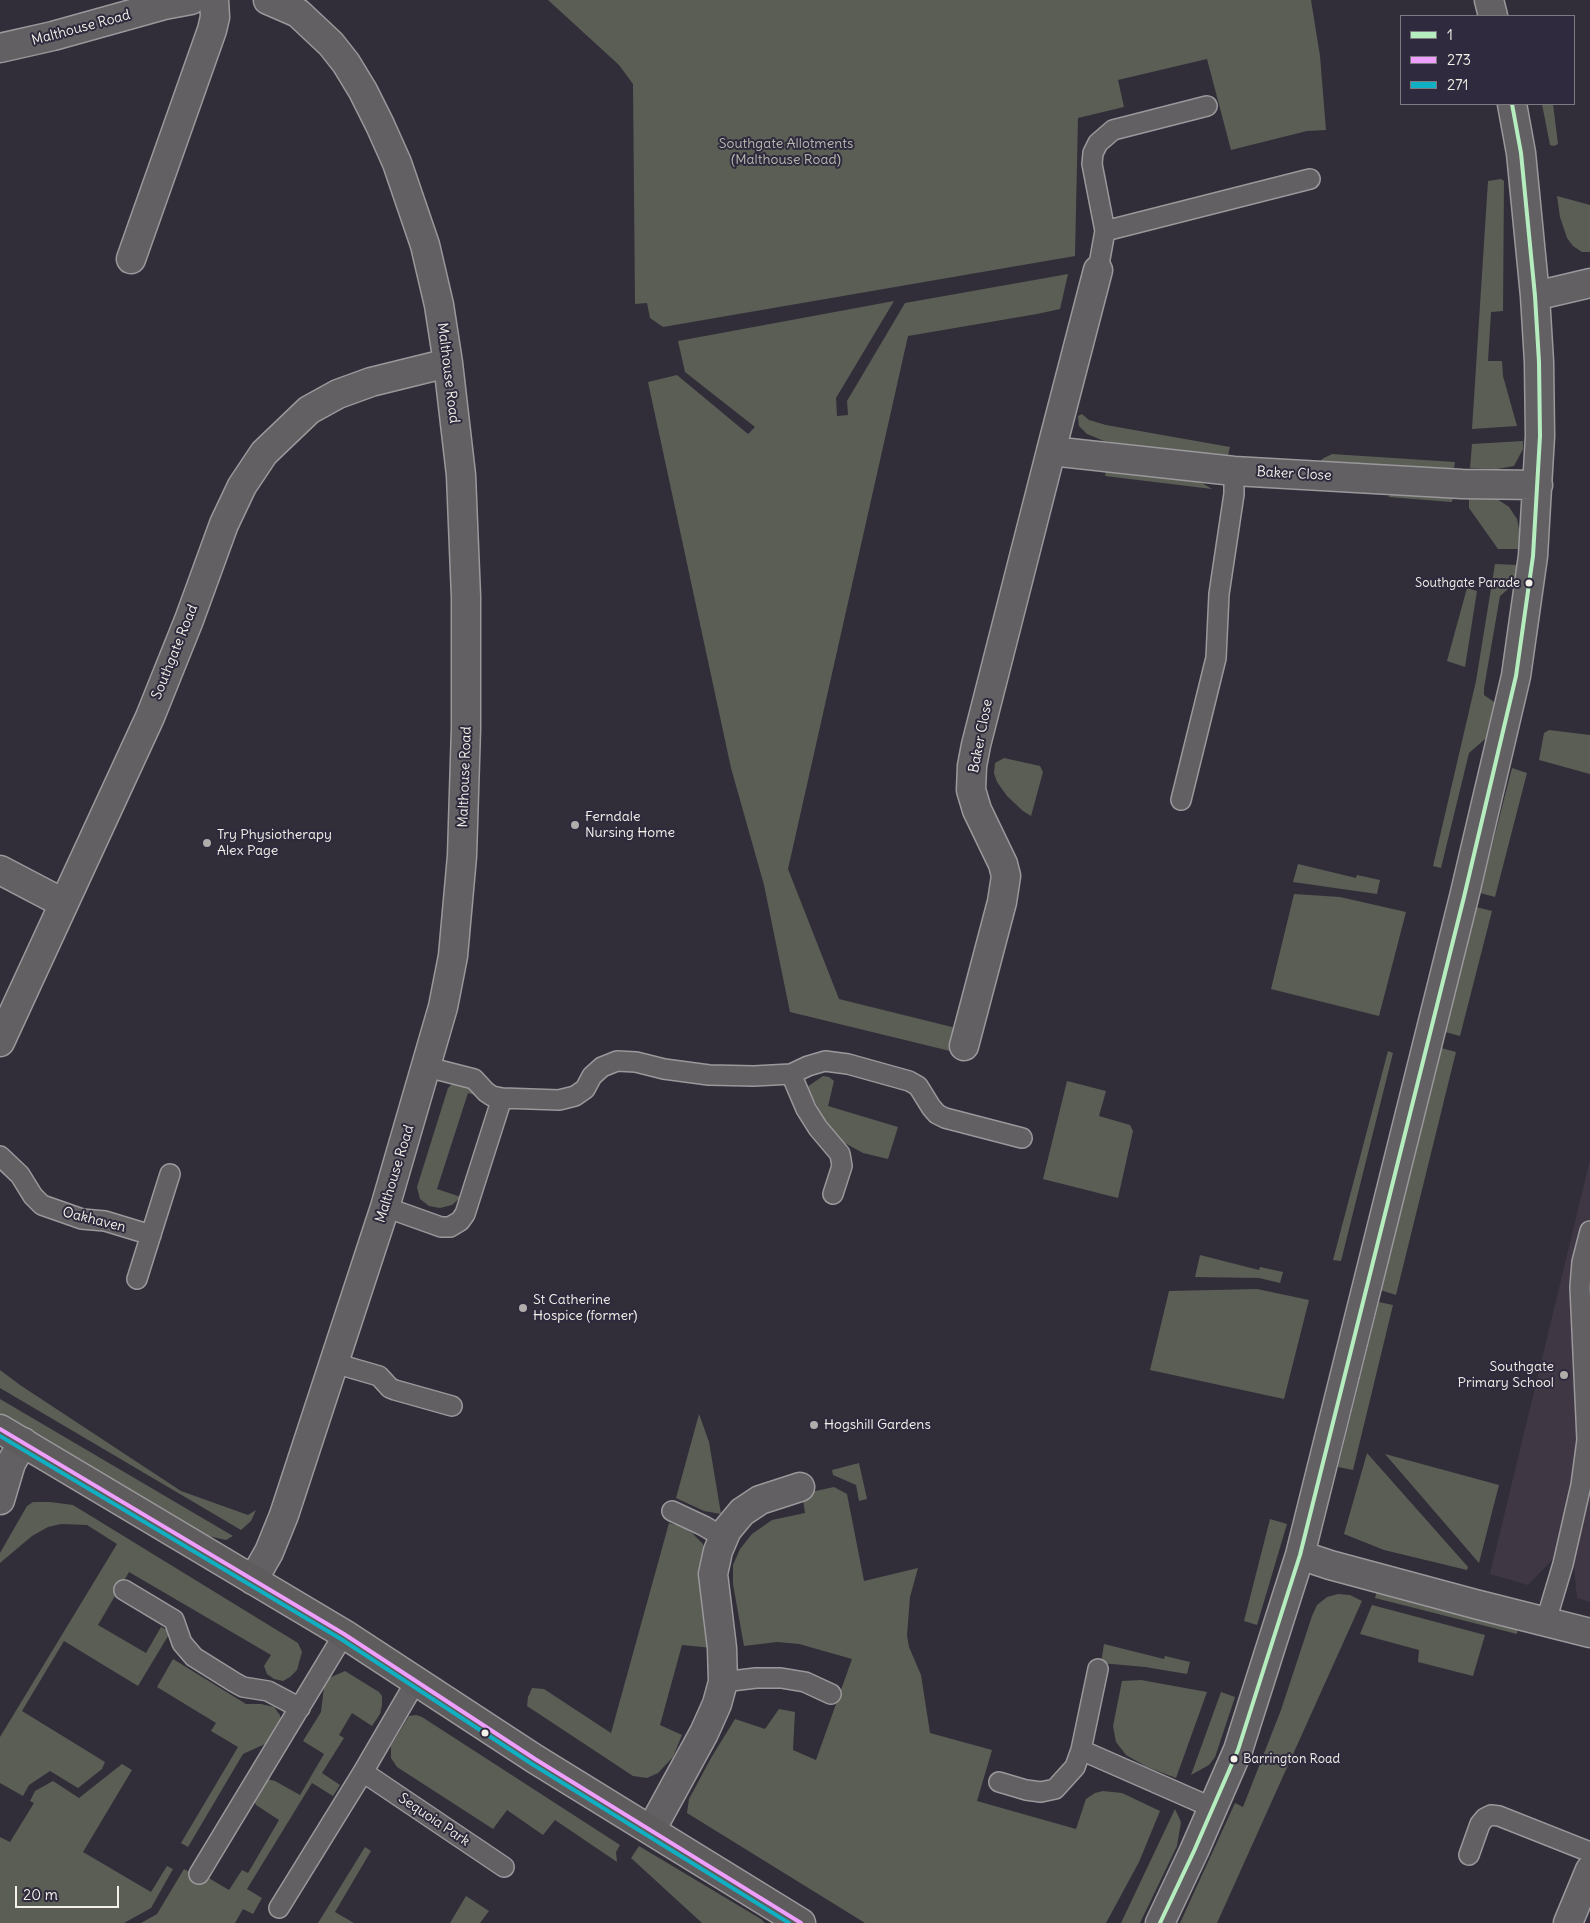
<!DOCTYPE html>
<html>
<head>
<meta charset="utf-8">
<style>
  body { margin:0 }
  #map { position:relative; width:1590px; height:1923px; overflow:hidden; background:#312e39; font-family:Delius,sans-serif }
  canvas { display:block }
  .legend { position:absolute; left:1400px; top:15px; width:175px; height:90px; box-sizing:border-box; background:#2f2a3d; border:1px solid #7e7a81; margin:0; padding:6px 9px; list-style:none; font-size:15px; color:#f4f1e8 }
  .legend li { display:flex; align-items:center; gap:10px; height:25px }
  .legend b { width:25px; border:1px solid #7e7a81 }
  .scale { position:absolute; left:15px; top:1886px; width:104px; height:22px; box-sizing:border-box; border:2px solid #f4f1e8; border-top:0; padding-left:6px; font-size:15px; line-height:18px; white-space:nowrap; color:#f4f1e8; -webkit-text-stroke:4px #2f2a3d; paint-order:stroke }
</style>
</head>
<body>
<div id="map">
<canvas width="1590" height="1923"></canvas>
<ul class="legend">
<li><b style="height:6px;background:#b6edbf"></b>1</li>
<li><b style="height:6px;background:#ee9ffe"></b>273</li>
<li><b style="height:6px;background:#10afc1"></b>271</li>
</ul>
<div class="scale">20 m</div>
</div>
<script>
const context = document.querySelector('canvas').getContext('2d');
context.lineJoin = 'round';
function fillPath(path, color) { context.fillStyle = color; context.fill(path, 'evenodd'); }
const shape = rows => new Path2D(rows.map(r => 'M' + r).join(''));
function trace(path, color, width, dash) { context.strokeStyle = color; context.lineWidth = width; context.lineCap = dash ? 'butt' : 'round'; context.setLineDash(dash || []); context.stroke(path); }
function write(font, color, halo, rows, align = 'center') {
  context.font = font + ' Delius,sans-serif'; context.lineWidth = 4; context.setLineDash([]); context.textBaseline = 'middle'; context.strokeStyle = halo; context.fillStyle = color; for (const [text, x, y, turn = 0] of rows) {
    context.save(); context.translate(x, y); context.rotate((+turn || 0) * Math.PI / 180); context.textAlign = isNaN(turn) ? turn : align; if (halo) context.strokeText(text, 0, 0); context.fillText(text, 0, 0); context.restore();
  }
}
const built = shape([
  [1590,1160,1590,1602,1577,1598,1574,1567,1552,1560,1528,1585,1490,1574]
]);
const green = shape([
  [548,0,1311,0,1320,56,1326,130,1307,131,1231,150,1207,59,1118,80,1124,107,1078,118,1075,256,663,327,650,318,647,303,635,304,633,84,619,65],
  [1542,104,1553,104,1558,144,1554,146,1550,145],
  [1501,179,1504,181,1503,311,1491,312,1488,361,1502,361,1503,376,1517,426,1472,429,1488,181],
  [1557,196,1590,205,1590,252,1582,252,1573,246,1567,238,1560,217],
  [1068,274,1060,309,1037,314,908,336,788,869,839,999,956,1028,950,1051,790,1012,764,885,731,768,648,382,677,375,748,434,755,427,685,372,678,341,894,301,836,398,837,416,848,415,847,401,905,303],
  [1082,414,1089,420,1106,425,1230,447,1228,455,1143,447,1104,441,1087,434,1079,426,1078,416],
  [1523,441,1523,449,1514,466,1497,469,1470,468,1472,444],
  [1332,454,1455,462,1454,468,1449,469,1321,462,1322,459],
  [1106,469,1197,480,1212,489,1105,476],
  [1399,489,1454,492,1452,502,1388,497],
  [1469,496,1483,496,1497,499,1509,507,1517,519,1520,534,1519,549,1498,549,1469,508],
  [1495,564,1518,565,1515,583,1500,596,1484,688,1484,695,1494,702,1495,708,1491,734,1469,753,1441,868,1433,866,1476,681],
  [1467,588,1477,591,1465,667,1447,661],
  [1549,730,1590,735,1590,774,1539,760,1544,733],
  [1004,758,1040,766,1043,772,1031,816,1023,811,1007,796,997,782,994,773,995,763],
  [1512,768,1527,773,1495,897,1480,893],
  [1298,864,1356,878,1357,875,1380,880,1377,894,1293,882],
  [1294,894,1340,897,1406,912,1379,1016,1271,989],
  [1476,907,1492,911,1460,1036,1445,1032],
  [1441,1048,1456,1052,1396,1295,1380,1290],
  [1388,1051,1393,1053,1341,1261,1333,1260],
  [823,1076,829,1077,834,1081,828,1106,898,1127,888,1159,863,1153,841,1141,823,1117,807,1087],
  [1067,1081,1106,1091,1099,1116,1130,1125,1133,1131,1118,1198,1043,1179],
  [453,1083,470,1087,474,1090,475,1095,468,1093,437,1189,461,1197,452,1205,440,1208,429,1206,420,1199,417,1187,448,1088],
  [1200,1255,1259,1270,1260,1267,1283,1272,1280,1283,1259,1278,1195,1277],
  [1257,1289,1309,1300,1284,1399,1150,1370,1169,1291],
  [1379,1302,1393,1305,1353,1470,1338,1467],
  [0,1370,20,1385,181,1491,248,1515,256,1510,251,1521,241,1530,0,1388],
  [0,1399,233,1536,226,1540,208,1536,131,1493,0,1414],
  [699,1414,709,1442,721,1514,704,1511,676,1498],
  [1367,1453,1468,1567,1467,1570,1384,1550,1344,1534],
  [1385,1454,1499,1485,1479,1563],
  [859,1463,867,1499,859,1501,856,1485,833,1475,832,1470],
  [834,1487,847,1494,864,1581,918,1568,910,1597,907,1635,909,1647,921,1675,930,1733,992,1750,977,1801,1076,1829,1086,1799,1095,1793,1103,1791,1122,1793,1160,1811,1139,1862,1106,1923,865,1923,687,1813,689,1799,711,1758,735,1719,765,1729,779,1709,795,1712,793,1750,816,1760,852,1659,799,1644,777,1642,744,1646,733,1584,733,1565,740,1549,752,1534,772,1520,805,1513,802,1494],
  [33,1502,50,1502,73,1505,298,1643,302,1652,297,1670,290,1677,283,1681,274,1679,267,1674,264,1666,271,1655,129,1572,98,1625,146,1653,161,1627,169,1631,168,1636,138,1686,64,1641,22,1711,105,1762,102,1769,78,1788,50,1771,29,1785,23,1796,0,1783,0,1737,117,1544,87,1525,61,1524,48,1527,32,1536,0,1563,0,1553,27,1506],
  [1270,1519,1287,1524,1257,1625,1244,1621],
  [669,1523,680,1526,692,1533,703,1544,706,1558,713,1648,682,1645,660,1725,682,1735,673,1757,658,1773,647,1778,633,1776,527,1706,528,1697,532,1688,544,1689,611,1733],
  [1377,1591,1518,1627,1517,1634,1375,1598],
  [1338,1594,1350,1595,1362,1601,1217,1923,1180,1923,1235,1803,1243,1807,1281,1710,1312,1616,1317,1605,1327,1597],
  [1372,1605,1485,1635,1473,1676,1418,1662,1419,1650,1360,1634],
  [1104,1644,1164,1659,1165,1656,1190,1662,1187,1674,1145,1667,1101,1663],
  [173,1659,246,1704,261,1704,274,1707,280,1715,281,1723,275,1736,265,1744,243,1754,188,1847,181,1843,238,1747,211,1731,216,1723,157,1687],
  [345,1671,379,1692,382,1696,382,1705,380,1714,372,1726,352,1713,339,1735,344,1738,322,1773,340,1785,333,1796,312,1783,247,1889,262,1898,253,1914,243,1909,235,1923,141,1923,157,1914,184,1869,201,1879,207,1877,229,1890,242,1870,248,1873,279,1820,256,1805,254,1801,263,1781,267,1779,275,1781,300,1795,324,1754,303,1741,321,1712,324,1687,329,1678],
  [1141,1680,1207,1692,1176,1778,1147,1767,1126,1755,1116,1742,1113,1726,1122,1681],
  [1221,1692,1235,1697,1215,1757,1209,1765,1191,1775],
  [416,1715,422,1717,620,1845,616,1852,617,1862,555,1820,543,1835,507,1810,493,1829,397,1767,391,1758,391,1746,409,1716],
  [122,1764,132,1770,83,1852,151,1892,167,1866,173,1869,151,1908,124,1923,0,1923,0,1837,10,1842,34,1803,30,1801,35,1791,53,1781,79,1798],
  [1175,1809,1181,1822,1177,1846,1140,1923,1121,1923],
  [639,1846,761,1919,765,1923,702,1923,631,1858],
  [365,1847,371,1851,335,1912,354,1923,318,1923],
  [466,1896,489,1911,480,1923,450,1923]
]);
const lane = shape([
  [1105,231,1092,164,1093,153,1098,143,1113,130,1207,106],
  [1098,270,1105,231,1310,179],
  [1181,800,1216,658,1219,594,1234,494,1234,471],
  [427,1067,474,1079,486,1092,492,1096,502,1098,559,1100,575,1096,585,1089,592,1076,602,1067,617,1061,636,1062,664,1069,709,1075,754,1076,791,1074,808,1066,825,1061,848,1064,909,1081,918,1086,931,1107,937,1114,945,1118,1022,1138],
  [791,1074,806,1109,818,1128,840,1154,842,1166,833,1194],
  [0,1156,20,1175,33,1196,42,1205,82,1219,105,1221,151,1235],
  [385,1207,441,1227,450,1227,460,1221,465,1214,502,1098],
  [137,1279,170,1174],
  [334,1363,379,1376,390,1388,395,1390,452,1406],
  [672,1511,704,1526,724,1538],
  [124,1590,174,1620,182,1643,194,1657,234,1682,243,1687,268,1691,300,1708],
  [1546,1621,1563,1564,1581,1485,1587,1440,1580,1287,1582,1262,1590,1231],
  [1098,1669,1081,1750,1213,1808],
  [723,1682,756,1678,781,1678,805,1682,831,1694],
  [363,1772,504,1867],
  [999,1782,1026,1790,1041,1792,1055,1789,1075,1767,1081,1750],
  [1469,1855,1480,1824,1485,1818,1491,1815,1499,1816,1590,1852],
  [199,1874,344,1634],
  [279,1908,363,1772,416,1681]
]);
const street = shape([
  [1489,0,1493,16],
  [0,48,53,36,164,5,191,0],
  [131,259,212,30,215,17,214,0],
  [1535,296,1590,283],
  [1051,451,1098,270],
  [0,870,63,903],
  [0,1042,150,717,189,620,224,524,242,486,264,453,309,410,338,394,371,382,448,363],
  [964,1046,1002,902,1006,876,1003,864,977,810,971,790,972,766,976,745,1051,451,1234,471,1462,484,1538,485],
  [0,1500,11,1463,23,1442],
  [1300,1555,1330,1565,1475,1604,1590,1633],
  [253,1580,269,1552,284,1515,385,1207,443,1007,453,956,462,856,466,728,466,597,461,475,448,363,439,305,425,245,397,163,380,125,363,91,346,63,331,44,298,13,268,0],
  [651,1830,704,1733,717,1704,723,1682,722,1648,713,1574,718,1551,727,1530,742,1512,760,1500,800,1487],
  [1160,1923,1194,1851,1238,1750,1300,1555,1464,897,1516,676,1533,556,1540,436,1539,362,1535,296,1521,153,1512,104],
  [1568,1923,1590,1870]
]);
const primary = shape([
  [0,1429,344,1634,535,1759,801,1923]
]);
const bus1 = shape([
  [1160,1923,1194,1851,1238,1750,1300,1555,1464,897,1516,676,1533,556,1540,436,1539,362,1535,296,1521,153,1512,104]
]);
const bus2 = shape([
  [0,1429,344,1634,535,1759,801,1923]
]);
const bus3 = shape([
  [0,1436,341,1639,532,1764,789,1923]
]);
const markers = [
  [1529,583,4.5,"#f4f1e8"],
  [575,825,5,"#b0adab"],
  [207,843,5,"#b0adab"],
  [523,1308,5,"#b0adab"],
  [1564,1375,5,"#b0adab"],
  [814,1425,5,"#b0adab"],
  [485,1733,4.5,"#f4f1e8"],
  [1234,1759,4.5,"#f4f1e8"]
];
const busNames = [
  ["Southgate Parade",1520,583],
  ["Barrington Road",1243,1759,"left"]
];
const streetNames = [
  ["Malthouse Road",81,28,-15],
  ["Malthouse Road",448,373,83],
  ["Baker Close",1294,474,3],
  ["Southgate Road",175,652,-68],
  ["Baker Close",981,736,-79],
  ["Malthouse Road",465,777,-88],
  ["Malthouse Road",395,1174,-73],
  ["Oakhaven",94,1220,14],
  ["Sequoia Park",434,1820,34]
];
const parkNames = [
  ["Southgate Allotments",786,144],
  ["(Malthouse Road)",786,160]
];
const poiNames = [
  ["Ferndale",585,817],
  ["Nursing Home",585,833],
  ["Try Physiotherapy",217,835],
  ["Alex Page",217,851],
  ["St Catherine",533,1300],
  ["Hospice (former)",533,1316],
  ["Southgate",1554,1367,"right"],
  ["Primary School",1554,1383,"right"],
  ["Hogshill Gardens",824,1425]
];
fillPath(built, '#403745');
fillPath(green, '#5a5e55');
trace(lane, '#9a989b', 22);
trace(street, '#9a989b', 31);
trace(primary, '#9a989b', 31);
trace(lane, '#626063', 19);
trace(street, '#626063', 28);
trace(primary, '#5f5c5e', 28);
trace(bus1, '#b6edbf', 4);
trace(bus2, '#ee9ffe', 4);
trace(bus3, '#10afc1', 4);
for (const [x, y, r, color] of markers) { const dot = new Path2D(); dot.arc(x, y, r, 0, 2 * Math.PI); context.fillStyle = color; context.fill(dot); trace(dot, '#2f2a3d', 2); }
write('13px', '#f4f1e8', '#2f2a3d', busNames, 'right');
write('14px', '#f4f1e8', '#2f2a3d', streetNames);
write('14px', '#b9b9af', '#2f2a3d', parkNames);
write('14px', '#f4f1e8', '#2f2a3d', poiNames, 'left');
</script>
</body>
</html>
